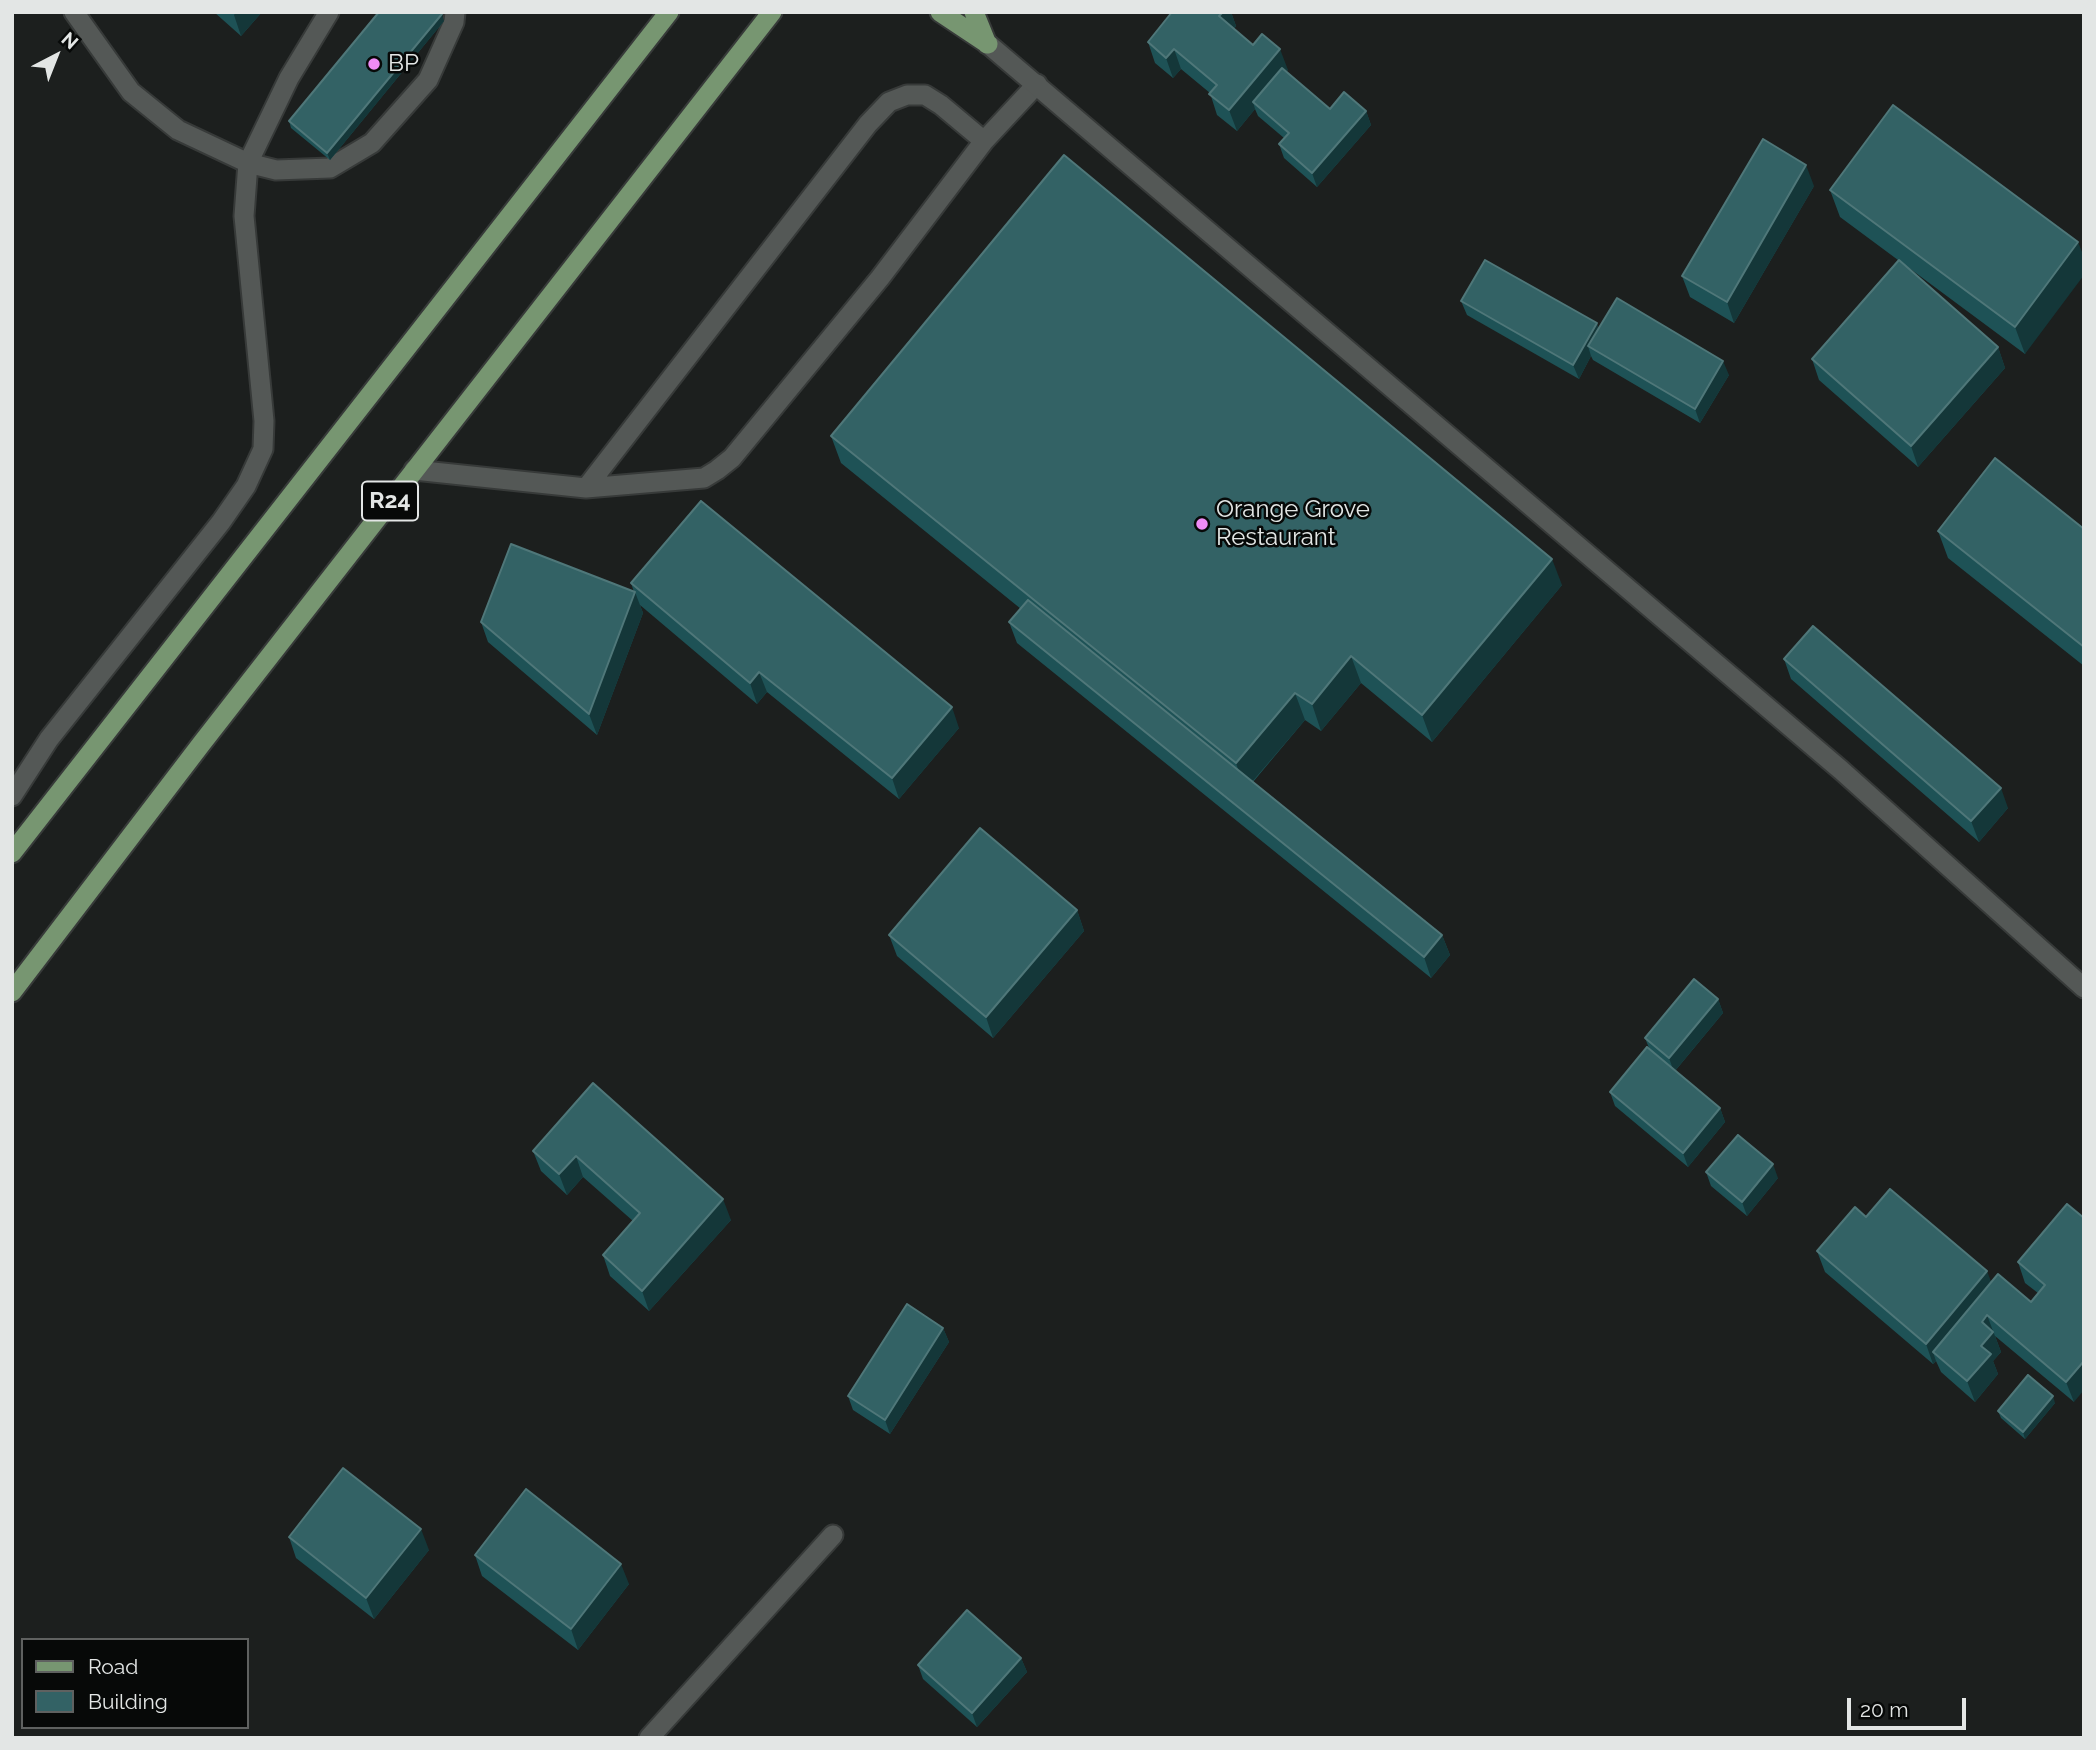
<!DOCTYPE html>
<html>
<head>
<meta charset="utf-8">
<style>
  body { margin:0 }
  #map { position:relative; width:2096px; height:1750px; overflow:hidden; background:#1c1f1e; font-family:Raleway,sans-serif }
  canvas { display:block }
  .frame { position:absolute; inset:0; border:14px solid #e3e6e5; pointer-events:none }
  .legend { position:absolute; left:21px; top:1638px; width:228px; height:91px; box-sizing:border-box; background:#070908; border:2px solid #5f6160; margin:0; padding:9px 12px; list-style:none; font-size:21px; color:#e3e6e5 }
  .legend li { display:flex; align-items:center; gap:14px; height:35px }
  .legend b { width:35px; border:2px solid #5f6160 }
  .north { position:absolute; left:21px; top:21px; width:70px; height:70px; -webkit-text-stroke:5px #070908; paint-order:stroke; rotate:42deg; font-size:19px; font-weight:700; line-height:28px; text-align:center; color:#e3e6e5 }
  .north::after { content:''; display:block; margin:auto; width:24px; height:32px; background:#e3e6e5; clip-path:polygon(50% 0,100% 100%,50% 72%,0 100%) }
  .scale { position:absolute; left:1847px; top:1698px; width:119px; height:32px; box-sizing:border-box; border:4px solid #e3e6e5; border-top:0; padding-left:9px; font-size:21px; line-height:24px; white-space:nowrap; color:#e3e6e5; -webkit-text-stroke:5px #070908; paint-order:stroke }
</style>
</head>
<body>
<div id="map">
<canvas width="2096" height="1750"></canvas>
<div class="frame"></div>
<ul class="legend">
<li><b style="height:9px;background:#779671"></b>Road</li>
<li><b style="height:19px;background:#336265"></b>Building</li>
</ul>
<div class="north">N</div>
<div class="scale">20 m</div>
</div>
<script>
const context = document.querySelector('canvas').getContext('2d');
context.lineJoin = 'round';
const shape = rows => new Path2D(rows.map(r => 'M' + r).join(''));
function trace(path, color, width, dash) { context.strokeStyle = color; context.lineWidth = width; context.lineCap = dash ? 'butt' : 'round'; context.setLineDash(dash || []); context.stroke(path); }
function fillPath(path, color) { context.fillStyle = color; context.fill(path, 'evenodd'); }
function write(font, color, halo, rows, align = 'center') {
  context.font = font + ' Raleway,sans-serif'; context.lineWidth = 5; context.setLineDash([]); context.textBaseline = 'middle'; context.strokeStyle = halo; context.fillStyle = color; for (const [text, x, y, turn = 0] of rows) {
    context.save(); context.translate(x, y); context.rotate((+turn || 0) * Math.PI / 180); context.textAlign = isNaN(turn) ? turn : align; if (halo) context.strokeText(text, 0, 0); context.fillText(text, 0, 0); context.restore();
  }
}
const service = shape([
  [74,12,131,92,178,130,248,163,276,170,330,168,372,143,428,80,454,22,455,12],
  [984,141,1037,84],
  [414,470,586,488,704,478,717,470,732,458,880,278,984,141,941,105,925,95,907,95,889,102,868,124,586,488],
  [12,796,49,739,221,522,246,486,263,449,264,421,244,216,248,163,289,78,329,12]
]);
const minor = shape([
  [988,44,1841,770,2084,988],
  [649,1738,833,1535]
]);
const primary = shape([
  [940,12,988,44],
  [974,12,987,44],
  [12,853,669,12],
  [12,992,202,743,772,12]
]);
const wall = shape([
  [214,12,262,12,241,36],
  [1171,12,1231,12,1236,26,1234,29,1253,45,1288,70,1286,71,1330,109,1366,111,1371,125,1317,187,1284,158,1279,144,1284,138,1258,116,1255,109,1237,131,1217,115,1210,93,1181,69,1173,78,1155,63,1148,42,1172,13],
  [444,21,330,160,291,128,289,121],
  [1814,186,1734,323,1690,297,1682,276],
  [1830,190,2078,242,2025,354,1905,265,1998,347,2005,368,1918,467,1819,380,1812,359,1898,260,1840,217],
  [1461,301,1599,328,1729,375,1700,423,1593,360,1591,356,1579,379,1467,315],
  [831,436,1562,585,1432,742,1361,683,1321,731,1305,720,1253,782,1442,935,1450,955,1431,978,1017,643,1009,622,1021,609,841,463],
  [2084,529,2084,666,1948,558,1938,531],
  [631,583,959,728,899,799,767,692,757,704,640,605,643,613,597,735,488,642,481,622,634,592],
  [1784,659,2008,808,1979,842,1791,679],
  [1077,910,1084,931,993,1038,897,956,889,935],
  [1718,999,1723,1013,1675,1071,1720,1108,1725,1122,1688,1167,1615,1106,1610,1092,1649,1048,1645,1038],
  [593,1083,731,1220,649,1311,610,1276,603,1255,633,1221,583,1177,567,1195,541,1171,533,1151],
  [1706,1172,1778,1178,1747,1216,1711,1186],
  [2067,1204,2074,1402,1995,1336,2001,1352,1993,1361,1998,1374,1975,1402,1941,1372,1936,1361,1933,1364,1825,1272,1817,1251,1866,1217,1991,1282,2031,1302,2038,1293,2025,1283,2018,1262],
  [943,1328,949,1342,890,1434,853,1410,848,1396],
  [2055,1403,2025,1439,2001,1418,1998,1411],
  [289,1537,429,1550,374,1619,296,1558],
  [475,1555,629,1584,578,1650,482,1576],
  [1021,1658,1027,1672,977,1727,923,1679,918,1665]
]);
const shadedWall = shape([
  [236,12,262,12,241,36,234,15],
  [1223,12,1231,12,1236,26,1227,37,1219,16],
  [442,14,444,21,330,160,327,153],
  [1174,49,1181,69,1173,78,1166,58],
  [1280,49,1288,70,1258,106,1253,102,1255,109,1237,131,1229,110],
  [1366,111,1371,125,1317,187,1312,173],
  [1806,165,1814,186,1734,323,1727,302],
  [2078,242,2084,257,2084,275,2025,354,2015,327],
  [1597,323,1602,337,1588,346,1591,356,1579,379,1573,365],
  [1998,347,2005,368,1918,467,1911,446],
  [1723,361,1729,375,1700,423,1695,409],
  [1552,559,1562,585,1432,742,1422,715],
  [635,592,643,613,597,735,589,714],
  [1351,656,1361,683,1321,731,1312,704],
  [759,672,767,692,757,704,750,683],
  [1295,693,1305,720,1245,790,1236,763],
  [952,707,959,728,899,799,892,778],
  [2001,788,2008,808,1979,842,1971,821],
  [1077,910,1084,931,993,1038,986,1017],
  [1442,935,1450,955,1431,978,1424,957],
  [1718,999,1723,1013,1674,1072,1669,1058],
  [1720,1108,1725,1122,1688,1167,1683,1153],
  [576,1156,583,1177,567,1195,559,1174],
  [1773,1164,1778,1178,1747,1216,1742,1202],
  [723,1199,731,1220,649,1311,642,1291],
  [1987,1271,1995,1292,1933,1352,1936,1361,1933,1364,1926,1344],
  [1987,1315,2001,1352,1993,1361,1998,1374,1975,1402,1967,1381,1981,1346,1982,1322],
  [943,1328,949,1342,890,1434,885,1420],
  [2084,1361,2084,1390,2074,1402,2066,1382],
  [2053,1396,2055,1403,2025,1439,2023,1432],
  [421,1529,429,1550,374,1619,366,1598],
  [621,1564,629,1584,578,1650,571,1629],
  [1021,1658,1027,1672,977,1727,972,1713]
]);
const building = shape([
  [379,12,440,12,442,14,327,153,289,121,379,12],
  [1172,12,1223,12,1219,16,1253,45,1262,34,1280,49,1229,110,1209,94,1217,85,1174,49,1166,58,1148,42,1172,12],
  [1282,68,1330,109,1344,92,1366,111,1312,173,1279,144,1289,133,1253,102,1282,68],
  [1893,105,2078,242,2015,327,1830,190,1893,105],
  [1763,139,1806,165,1727,302,1682,276,1763,139],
  [1064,155,1552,559,1422,715,1351,656,1312,704,1295,693,1236,763,831,436,1064,155],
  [1485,260,1597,323,1573,365,1461,301,1485,260],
  [1899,260,1998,347,1911,446,1812,359,1899,260],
  [1617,298,1723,361,1695,409,1588,346,1617,298],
  [1995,458,2084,529,2084,647,1938,531,1995,458],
  [701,501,952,707,892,778,759,672,750,683,631,583,701,501],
  [511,544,635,592,589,714,481,622,511,544],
  [1028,600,1442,935,1424,957,1009,622,1028,600],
  [1813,626,2001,788,1971,821,1784,659,1813,626],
  [980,828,1077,910,986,1017,889,935,980,828],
  [1694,979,1718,999,1669,1058,1645,1038,1694,979],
  [1647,1047,1720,1108,1683,1153,1610,1092,1647,1047],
  [593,1083,723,1199,642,1291,603,1255,640,1213,576,1156,559,1174,533,1151,593,1083],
  [1738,1135,1773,1164,1742,1202,1706,1172,1738,1135],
  [1890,1189,1987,1271,1926,1344,1817,1251,1855,1207,1866,1217,1890,1189],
  [2067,1204,2084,1218,2084,1361,2066,1382,1987,1315,1982,1322,1993,1332,1981,1346,1991,1354,1967,1381,1933,1352,1998,1274,2031,1302,2045,1285,2018,1262,2067,1204],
  [907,1304,943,1328,885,1420,848,1396,907,1304],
  [2028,1375,2053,1396,2023,1432,1998,1411,2028,1375],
  [343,1468,421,1529,366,1598,289,1537,343,1468],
  [526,1489,621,1564,571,1629,475,1555,526,1489],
  [967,1610,1021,1658,972,1713,918,1665,967,1610]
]);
const markers = [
  [374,64,7,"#ef8bf6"],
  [1202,524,7,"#ef8bf6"]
];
const shields = [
  [390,501,56]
];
const shieldNames = [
  ["R24",390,501]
];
const poiNames = [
  ["BP",388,64],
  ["Orange Grove",1216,510],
  ["Restaurant",1216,538]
];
trace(service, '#373a39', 23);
trace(minor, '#373a39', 23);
trace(primary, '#373a39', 23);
trace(service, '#545856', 19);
trace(minor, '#545856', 19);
trace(primary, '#779671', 19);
fillPath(wall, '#1e5256');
fillPath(shadedWall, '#143739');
fillPath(building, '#336265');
trace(building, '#4f7779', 2);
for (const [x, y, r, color] of markers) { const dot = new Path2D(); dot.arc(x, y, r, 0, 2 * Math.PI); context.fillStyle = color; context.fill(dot); trace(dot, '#070908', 2.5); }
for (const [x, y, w] of shields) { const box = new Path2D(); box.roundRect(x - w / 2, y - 19.5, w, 39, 5); context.fillStyle = '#070908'; context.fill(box); trace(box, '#e3e6e5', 2); }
write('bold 23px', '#e3e6e5', null, shieldNames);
write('24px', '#e3e6e5', '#070908', poiNames, 'left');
</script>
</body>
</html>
